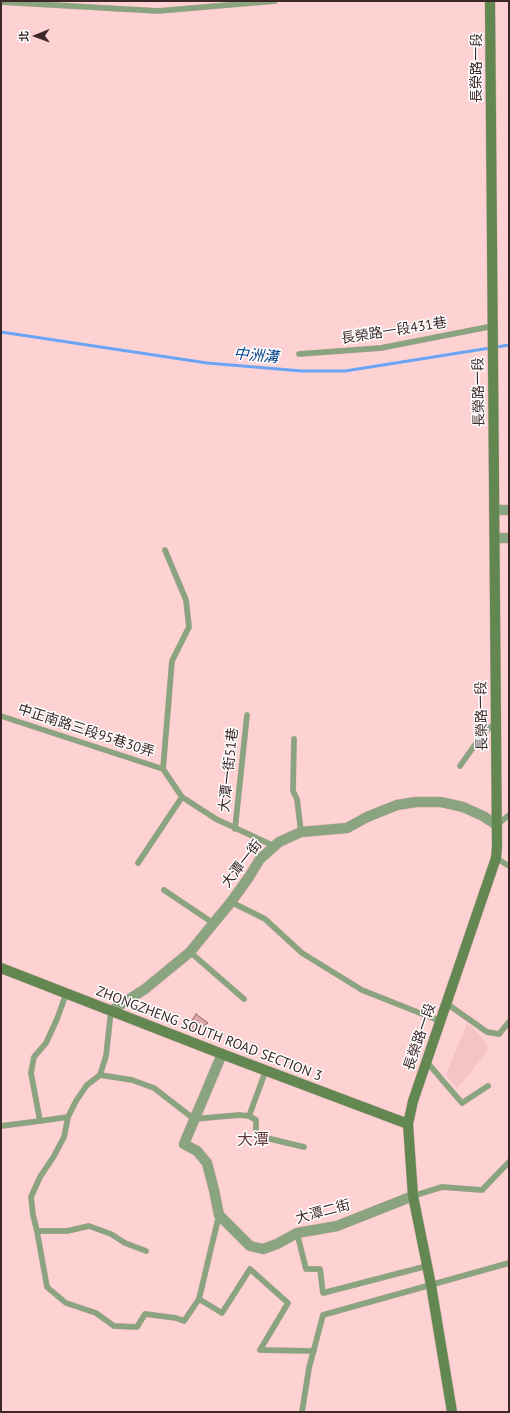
<!DOCTYPE html>
<html>
<head>
<meta charset="utf-8">
<style>
  body { margin:0 }
  #map { position:relative; width:510px; height:1413px; overflow:hidden; background:#fed2d3; font-family:"PT Sans","Noto Sans TC",sans-serif }
  canvas { display:block }
  .frame { position:absolute; inset:0; border:2px solid #3c2829; pointer-events:none }
  .north { position:absolute; left:16px; top:16px; width:40px; height:40px; -webkit-text-stroke:3px #fff; paint-order:stroke; rotate:269deg; font-size:11px; font-weight:700; line-height:16px; text-align:center; color:#3c2829 }
  .north::after { content:''; display:block; margin:auto; width:14px; height:18px; background:#3c2829; clip-path:polygon(50% 0,100% 100%,50% 72%,0 100%) }
</style>
</head>
<body>
<div id="map">
<canvas width="510" height="1413"></canvas>
<div class="frame"></div>
<div class="north">北</div>
</div>
<script>
const context = document.querySelector('canvas').getContext('2d');
context.lineJoin = 'round';
function fillPath(path, color) { context.fillStyle = color; context.fill(path, 'evenodd'); }
const shape = rows => new Path2D(rows.map(r => 'M' + r).join(''));
function trace(path, color, width, dash) { context.strokeStyle = color; context.lineWidth = width; context.lineCap = dash ? 'butt' : 'round'; context.setLineDash(dash || []); context.stroke(path); }
function write(font, color, halo, rows, align = 'center') {
  context.font = font + ' "PT Sans","Noto Sans TC",sans-serif'; context.lineWidth = 3; context.setLineDash([]); context.textBaseline = 'middle'; context.strokeStyle = halo; context.fillStyle = color; for (const [text, x, y, turn = 0] of rows) {
    context.save(); context.translate(x, y); context.rotate((+turn || 0) * Math.PI / 180); context.textAlign = isNaN(turn) ? turn : align; if (halo) context.strokeText(text, 0, 0); context.fillText(text, 0, 0); context.restore();
  }
}
const built = shape([
  [467,1023,482,1037,489,1049,457,1089,446,1075]
]);
const stream = shape([
  [1,332,207,363,302,371,345,371,509,345]
]);
const building = shape([
  [196,1014,208,1023,195,1032,187,1028,196,1014]
]);
const lane = shape([
  [1,2,158,11,275,1],
  [299,354,381,348,493,326],
  [1,716,163,769],
  [294,739,293,791,297,799,301,832],
  [460,766,484,732,496,723],
  [163,769,172,661,189,627,186,600,165,550],
  [163,769,182,797,216,819,274,846],
  [497,825,509,815],
  [235,829,247,715],
  [496,858,509,866],
  [138,863,182,797],
  [164,890,213,923],
  [231,902,265,919,302,953,362,990,440,1021],
  [190,952,244,999],
  [446,1003,487,1032,499,1034,509,1022],
  [111,1011,106,1056,100,1075,87,1085,76,1101,68,1117,64,1137,54,1156,40,1177,31,1197,33,1215,37,1231,47,1287,66,1303,96,1313,114,1326,137,1327,145,1314,176,1318,184,1321,199,1299,219,1215],
  [426,1061,462,1103,488,1086],
  [100,1075,132,1080,154,1088,194,1119,239,1115,249,1116,256,1120,256,1131,258,1136,304,1147],
  [249,1116,266,1070],
  [40,1121,68,1117],
  [1,1126,40,1121,31,1073,34,1057,46,1043,57,1019,66,994],
  [413,1196,442,1187,482,1190,509,1162],
  [37,1231,67,1231,89,1226,111,1234,125,1243,146,1251],
  [297,1233,306,1269,320,1269,323,1293,427,1266],
  [199,1299,222,1313,250,1269,288,1303,260,1350,314,1351],
  [302,1412,309,1368,323,1315,509,1263]
]);
const street = shape([
  [495,510,509,510],
  [495,538,509,538],
  [111,1011,145,989,190,952,231,902,249,877,260,859,279,842,301,832,347,828,367,817,397,805,416,802,441,802,463,807,483,816,497,825],
  [222,1054,184,1144,197,1151,207,1163,214,1190,219,1215,250,1246,263,1249,277,1244,297,1233,337,1226,413,1196]
]);
const secondary = shape([
  [1,968,222,1054,408,1124],
  [452,1412,431,1285,413,1196,408,1124,413,1101,496,858,497,847,490,1]
]);
const streetNames = [
  ["長榮路一段",477,68,-90],
  ["長榮路一段431巷",394,331,-9],
  ["長榮路一段",479,392,-91],
  ["長榮路一段",482,716,-91],
  ["中正南路三段95巷30弄",86,731,18],
  ["大潭一街51巷",229,770,-84],
  ["大潭一街",242,864,-52],
  ["ZHONGZHENG SOUTH ROAD SECTION 3",209,1034,21],
  ["長榮路一段",420,1037,-71],
  ["大潭二街",323,1212,-15]
];
const waterNames = [
  ["中洲溝",256,356,5]
];
const quarterNames = [
  ["大潭",253,1140]
];
fillPath(built, '#f3c3c5');
trace(stream, '#69a5f4', 3);
fillPath(building, '#dba7a9');
trace(building, '#946567', 1);
trace(lane, '#d7b0b1', 6);
trace(street, '#d7b0b1', 11);
trace(secondary, '#d7b0b1', 11);
trace(lane, '#8ba480', 5.5);
trace(street, '#8ba480', 10);
trace(secondary, '#638751', 10);
write('14px', '#3c2829', '#fff', streetNames);
write('italic 15px', '#0a478d', '#fff', waterNames);
write('16px', '#653a3d', '#fff', quarterNames);
</script>
</body>
</html>
